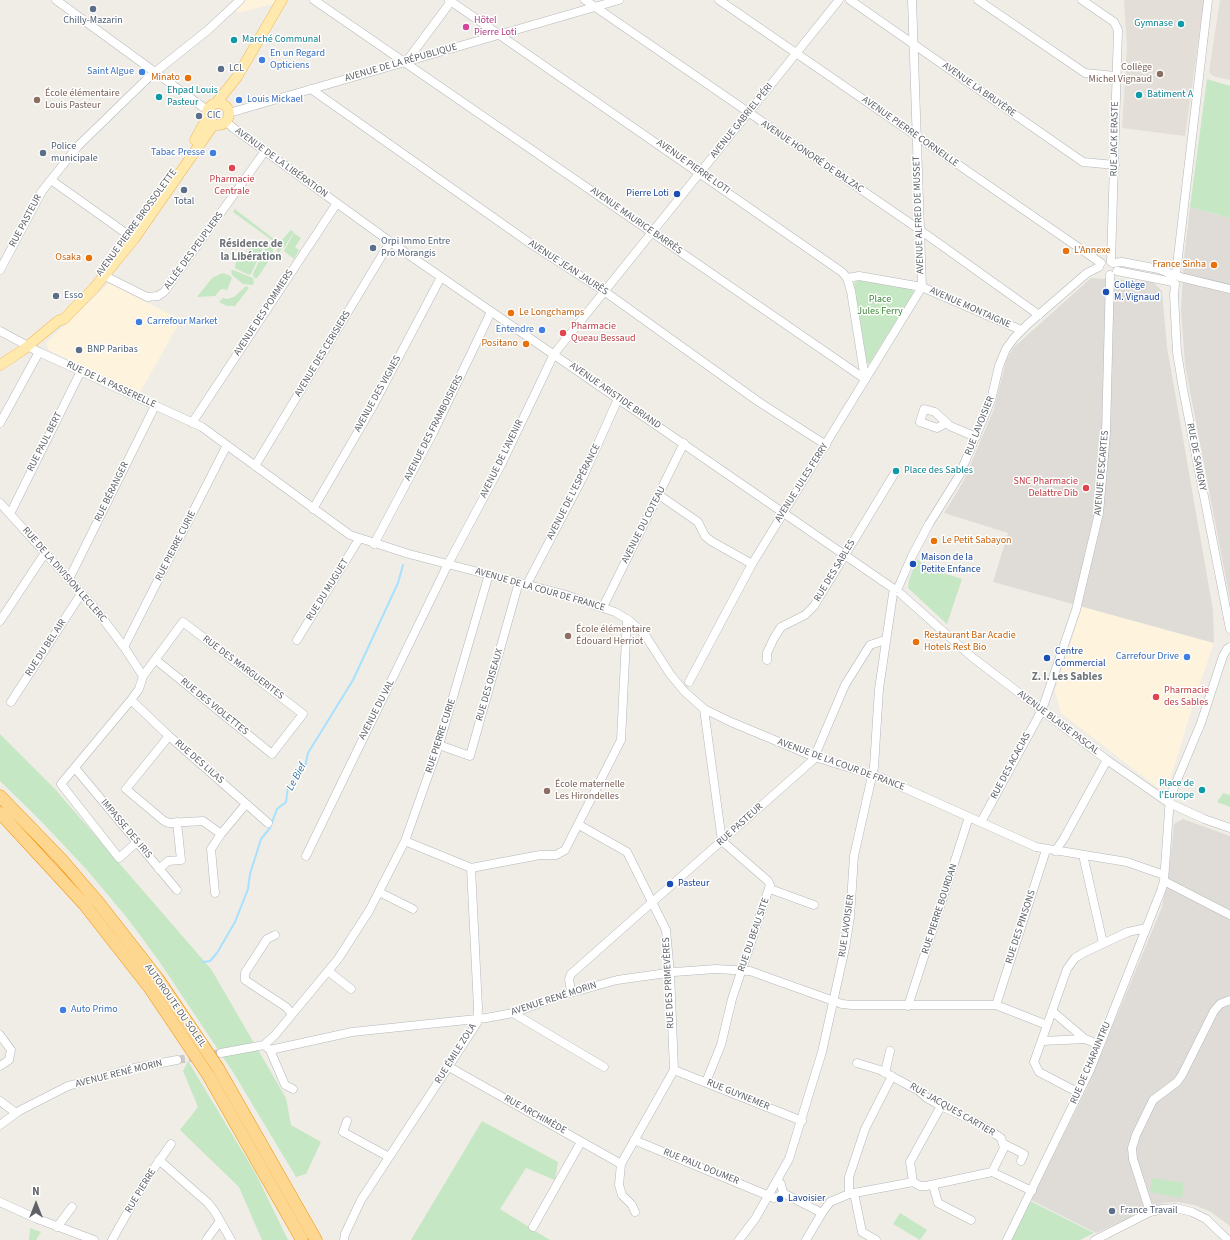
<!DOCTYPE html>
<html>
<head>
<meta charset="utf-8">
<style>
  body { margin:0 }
  #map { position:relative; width:1230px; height:1240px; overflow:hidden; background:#f0ede6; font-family:"Source Sans 3",sans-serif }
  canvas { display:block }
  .north { position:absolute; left:16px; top:1184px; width:40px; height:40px; -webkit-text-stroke:3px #fff; paint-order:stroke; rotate:0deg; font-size:11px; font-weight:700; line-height:16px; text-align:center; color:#5e6267 }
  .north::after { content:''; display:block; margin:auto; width:14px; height:18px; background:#5e6267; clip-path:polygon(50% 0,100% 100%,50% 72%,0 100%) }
</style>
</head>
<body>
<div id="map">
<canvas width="1230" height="1240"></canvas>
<div class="north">N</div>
</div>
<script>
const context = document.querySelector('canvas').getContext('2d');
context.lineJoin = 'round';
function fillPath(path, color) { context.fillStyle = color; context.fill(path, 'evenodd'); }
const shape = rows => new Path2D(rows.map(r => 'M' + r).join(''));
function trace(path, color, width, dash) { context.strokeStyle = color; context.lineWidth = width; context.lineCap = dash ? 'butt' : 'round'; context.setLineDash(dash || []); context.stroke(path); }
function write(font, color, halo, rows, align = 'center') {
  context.font = font + ' "Source Sans 3",sans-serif'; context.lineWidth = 3; context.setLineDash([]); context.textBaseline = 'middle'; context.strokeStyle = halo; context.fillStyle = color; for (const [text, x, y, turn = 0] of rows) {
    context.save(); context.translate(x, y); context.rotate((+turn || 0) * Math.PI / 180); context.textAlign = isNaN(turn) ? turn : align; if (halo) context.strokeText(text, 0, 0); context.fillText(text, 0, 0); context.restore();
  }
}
const commercial = shape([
  [246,0,276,0,273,4,238,13,236,11],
  [109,283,181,320,139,394,49,350,46,343],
  [1082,607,1214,643,1199,686,1169,783,1158,788,1061,713,1055,691]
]);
const industrial = shape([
  [1190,207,1230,218,1230,600,1185,365,1181,309,1184,258],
  [1091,278,1153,282,1162,291,1167,347,1213,610,1214,643,993,582,1008,533,944,513,963,482,994,409,1006,361,1013,348],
  [1183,819,1230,836,1230,1226,1211,1212,1194,1205,1177,1202,1163,1203,1096,1233,1031,1200,1087,1088,1162,907,1169,871,1174,824]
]);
const education = shape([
  [1124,0,1204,0,1185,136,1122,128,1127,47],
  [1220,0,1230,0,1230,80,1213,76,1209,72]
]);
const green = shape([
  [1207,79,1230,86,1230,218,1190,207],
  [236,208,236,210,279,243,291,230,294,232,284,248,283,247,277,255,277,249,273,241,233,212],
  [294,233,301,238,295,247,299,250,294,259,284,251],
  [268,242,273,247,273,255,257,278,254,278,253,274],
  [251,244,263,248,251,274,249,275,235,268,236,261,243,260],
  [233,270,253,278,254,283,252,285,243,284,232,275,231,271],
  [222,273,229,275,232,278,227,290,221,289,215,296,197,297,212,278],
  [859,280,911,288,914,292,869,364,867,363,854,283],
  [246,286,249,288,235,306,227,306,219,302,223,298,227,299,234,297],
  [917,559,930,569,962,579,947,624,908,588,909,580],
  [0,734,54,788,211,969,286,1098,291,1125,321,1142,306,1174,296,1177,233,1072,159,961,128,919,87,870,40,820,0,781],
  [1223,793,1230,795,1230,807,1217,802],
  [188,1061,256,1174,288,1240,262,1240,239,1187,180,1130,198,1107,183,1071],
  [482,1121,558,1162,555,1180,526,1168,500,1209,550,1240,411,1240],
  [1152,1178,1184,1183,1182,1198,1150,1192],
  [1030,1201,1094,1233,1080,1240,1010,1240],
  [900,1213,927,1230,920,1240,893,1224],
  [30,1228,41,1232,36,1240,29,1240]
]);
const stream = shape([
  [203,962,210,961,217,953,235,922,248,889,250,874,261,839,270,828,277,809,286,802,288,787,305,767,308,753,353,680,398,583,403,565]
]);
const minorTunnel = shape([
  [177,1060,221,1053]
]);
const minor = shape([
  [56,0,207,110],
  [314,0,865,379],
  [449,0,842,272,847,278,851,291,865,379],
  [585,0,920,230,1039,315],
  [719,0,1101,263],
  [850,0,1083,162,1115,165],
  [978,0,1085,73,1115,76],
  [1082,0,1114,22,1118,30,1111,262],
  [406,62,452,0],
  [311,89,531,244,604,291,759,402,826,445],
  [229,113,619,0],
  [226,121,232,127,396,246,894,589],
  [51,180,134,239],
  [1113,263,1122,262,1159,269,1174,275],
  [0,270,42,191,78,146,149,77,208,30,240,0],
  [1117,271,1173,282],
  [102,272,109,278,147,297,158,296,164,292,265,151],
  [1176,274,1208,0],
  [1180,277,1230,289],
  [847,278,859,276,922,287,1021,330],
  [1175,284,1174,295,1177,352,1183,389,1230,629],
  [0,331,39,352,202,427,350,535,409,554,563,594,615,612,630,621,645,635,670,674,684,691,704,709,731,722,815,757,882,778,1036,847,1127,862,1164,875],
  [0,423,39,352],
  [192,423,337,203],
  [946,423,937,428,920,422,924,409,935,412,950,426,976,437],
  [255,466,390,242],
  [659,495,698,522,705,536,711,541,752,564],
  [0,503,94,607,124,647,143,676,139,689,131,700,61,784,119,858,137,842],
  [313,509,373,406,441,277],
  [10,514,81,371],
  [374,544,433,433,491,312],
  [69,579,155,406],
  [527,584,583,477,618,399],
  [898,588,912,556,929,524,959,476,991,400,999,366,1006,349,1014,338,1028,324,1087,273,1099,267],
  [901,594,972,657,1107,760,1169,803,1204,819,1230,828],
  [603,607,684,443],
  [0,621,45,553],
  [297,640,359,539],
  [124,647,227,445],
  [767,660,767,653,774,638,781,627,805,615,814,606,896,471],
  [143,676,183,622,303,714,272,754,156,660],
  [689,682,752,564,922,287,912,0],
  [131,700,169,736,268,823],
  [11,702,81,594],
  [704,709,722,841,768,881,770,885,732,999,721,1045,706,1082],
  [169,736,126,789,164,821,169,823,203,821,221,834,246,804],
  [439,745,470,756,519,582],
  [75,768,177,890],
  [981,822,1042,710,1076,610,1099,513,1106,433,1110,275],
  [579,825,627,852,666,930,670,973,674,1070,621,1164,619,1185,622,1195,632,1205,635,1212],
  [405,841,471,868],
  [1055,851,1063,840,1107,760],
  [1083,855,1103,943],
  [306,856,448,564,501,465,554,354,839,0],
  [471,868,540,855,556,855,565,850,621,740,627,619],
  [159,869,168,861,181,860,177,822],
  [1164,881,1230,915],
  [770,889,814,905],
  [379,892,413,909],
  [215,893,211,849,221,834],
  [275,935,267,939,245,973,245,980,286,1007,292,1014],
  [328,971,351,989],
  [571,992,569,979,571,974,813,760,845,685,870,645,885,640],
  [996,1005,1046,850],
  [908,1006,969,817],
  [1052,1011,1085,1039,1100,1045],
  [513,1013,604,1067],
  [0,1035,11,1050,9,1060,0,1066],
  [1043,1041,1085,1039],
  [264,1045,275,1035,338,959,369,911,405,841,439,745,489,574],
  [270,1050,352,1032,486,1018,513,1013,559,996,617,980,674,972,716,969,750,971,842,1004,852,1005,996,1005,1047,1025],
  [221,1053,264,1045,270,1050,285,1085,293,1089],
  [857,1063,880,1070,919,1091,927,1098,941,1106,980,1124,1001,1138,1004,1148,992,1172],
  [449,1067,621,1164],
  [674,1070,802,1121],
  [885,1073,890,1051],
  [1079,1093,1039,1072,1034,1062,1067,969,1075,958,1085,952,1128,932,1146,928],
  [0,1101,16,1113],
  [347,1121,343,1132,389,1157],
  [0,1125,19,1111,68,1086,134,1068,177,1060],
  [634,1140,774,1198,778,1197,783,1193,781,1184,777,1180],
  [1004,1144,1024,1154,1021,1161],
  [159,1160,208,1203,215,1212,231,1240],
  [913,1182,910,1162,941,1106],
  [933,1185,938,1203,971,1220],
  [783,1193,822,1213,830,1202,849,1194,913,1182,920,1186,926,1186,992,1172,1032,1191],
  [854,1193,862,1232,876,1240],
  [849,1194,849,1177,865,1129,892,1076],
  [0,1202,35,1218,94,1240],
  [57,1227,72,1207],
  [533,1227,581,1142],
  [207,1239,220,1221],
  [112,1240,147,1178,171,1144],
  [344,1240,345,1234,361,1200,477,1023,478,1008,471,868],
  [739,1240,755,1219,789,1159,822,1052,845,948,850,917,854,856,874,767,879,689,893,594],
  [806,1240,822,1213],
  [1007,1240,1090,1070,1161,891,1164,881,1170,797,1201,723,1223,656,1227,649,1230,647],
  [1095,1240,1150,1212],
  [1228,1240,1206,1219,1192,1212,1176,1208,1163,1209,1150,1212,1133,1159,1132,1148,1136,1135,1153,1100,1177,1082,1182,1075,1214,1011,1220,1004,1230,1000]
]);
const major = shape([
  [217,102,237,77,282,0],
  '207 114a11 11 0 1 1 22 0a11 11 0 1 1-22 0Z',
  [195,140,207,118],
  [0,365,23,350,58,321,64,319,94,288,134,239,214,124]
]);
const highway = shape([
  [0,796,61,859,98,902,158,979,218,1068,316,1240],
  [0,813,84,904,149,987,208,1075,302,1240]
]);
const markers = [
  [93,9,4,"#5c6f8a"],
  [1181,24,4,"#0f9aa8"],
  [466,27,4,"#d1479c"],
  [234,40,4,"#0f9aa8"],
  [262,60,4,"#3f7fe0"],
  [221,69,4,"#5c6f8a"],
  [142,72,4,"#3f7fe0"],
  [1160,74,4,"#8d6e63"],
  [188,78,4,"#e8710a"],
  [1139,95,4,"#0f9aa8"],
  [159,97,4,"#0f9aa8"],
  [37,100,4,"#8d6e63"],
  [239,100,4,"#3f7fe0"],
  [199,116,4,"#5c6f8a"],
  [43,153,4,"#5c6f8a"],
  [213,153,4,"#3f7fe0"],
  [232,168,4,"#e0444e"],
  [184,190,4,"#5c6f8a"],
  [677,194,4,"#1a4fb4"],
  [373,248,4,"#5c6f8a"],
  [1066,251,4,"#e8710a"],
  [89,258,4,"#e8710a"],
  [1214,265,4,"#e8710a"],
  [1106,292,4,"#1a4fb4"],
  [56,296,4,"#5c6f8a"],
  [511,313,4,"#e8710a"],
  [139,322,4,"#3f7fe0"],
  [542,330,4,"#3f7fe0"],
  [563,333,4,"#e0444e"],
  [526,344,4,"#e8710a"],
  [79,350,4,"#5c6f8a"],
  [896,471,4,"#0f9aa8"],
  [1086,488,4,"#e0444e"],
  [934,541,4,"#e8710a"],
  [913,564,4,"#1a4fb4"],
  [568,636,4,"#8d6e63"],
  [916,642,4,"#e8710a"],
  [1187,657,4,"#3f7fe0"],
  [1047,658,4,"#1a4fb4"],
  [1156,697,4,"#e0444e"],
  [1202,790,4,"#0f9aa8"],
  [547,791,4,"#8d6e63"],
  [670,884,4,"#1a4fb4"],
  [63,1010,4,"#3f7fe0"],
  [780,1199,4,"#1a4fb4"],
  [1112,1211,4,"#5c6f8a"]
];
const serviceNames = [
  ["Chilly-Mazarin",93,21,"center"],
  ["LCL",229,69],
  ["CIC",207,116],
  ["Police",51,147],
  ["municipale",51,159],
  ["Total",184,202,"center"],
  ["Orpi Immo Entre",381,242],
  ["Pro Morangis",381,254],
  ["Esso",64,296],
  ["BNP Paribas",87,350],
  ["France Travail",1120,1211]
];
const hotelNames = [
  ["Hôtel",474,21],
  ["Pierre Loti",474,33]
];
const cultureNames = [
  ["Gymnase",1173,24,"right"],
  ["Marché Communal",242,40],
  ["Ehpad Louis",167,91],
  ["Pasteur",167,103],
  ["Batiment A",1147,95],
  ["Place des Sables",904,471],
  ["Place de",1194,784,"right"],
  ["l'Europe",1194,796,"right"]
];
const shopNames = [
  ["En un Regard",270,54],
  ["Opticiens",270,66],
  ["Saint Algue",134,72,"right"],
  ["Louis Mickael",247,100],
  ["Tabac Presse",205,153,"right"],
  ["Carrefour Market",147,322],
  ["Entendre",534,330,"right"],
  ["Carrefour Drive",1179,657,"right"],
  ["Auto Primo",71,1010]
];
const streetNames = [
  ["AVENUE DE LA RÉPUBLIQUE",401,63,-16],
  ["AVENUE LA BRUYÈRE",979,90,35],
  ["AVENUE GABRIEL PÉRI",742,121,-51],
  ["AVENUE PIERRE CORNEILLE",910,132,35],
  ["RUE JACK ERASTE",1115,139,-89],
  ["AVENUE HONORÉ DE BALZAC",812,157,34],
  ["AVENUE DE LA LIBÉRATION",281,163,36],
  ["AVENUE PIERRE LOTI",693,167,35],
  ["AVENUE ALFRED DE MUSSET",919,215,-92],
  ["RUE PASTEUR",26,221,-62],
  ["AVENUE MAURICE BARRÈS",636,221,35],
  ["AVENUE PIERRE BROSSOLETTE",137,223,-54],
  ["ALLÉE DES PEUPLIERS",194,251,-54],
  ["AVENUE JEAN JAURÈS",568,268,33],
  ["AVENUE MONTAIGNE",970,308,24],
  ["AVENUE DES POMMIERS",264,313,-57],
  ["AVENUE DES CERISIERS",323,354,-59],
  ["RUE DE LA PASSERELLE",111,385,25],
  ["AVENUE DES VIGNES",378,394,-61],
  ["AVENUE ARISTIDE BRIAND",615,396,35],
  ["RUE LAVOISIER",980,426,-68],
  ["AVENUE DES FRAMBOISIERS",434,428,-63],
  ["RUE PAUL BERT",45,442,-63],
  ["RUE DE SAVIGNY",1196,457,79],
  ["AVENUE DE L'AVENIR",502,459,-64],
  ["AVENUE DESCARTES",1102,473,-85],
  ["AVENUE JULES FERRY",802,483,-58],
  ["RUE BÉRANGER",112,492,-64],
  ["AVENUE DE L'ESPÉRANCE",574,492,-63],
  ["AVENUE DU COTEAU",644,525,-63],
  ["RUE PIERRE CURIE",176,546,-63],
  ["RUE DES SABLES",835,571,-59],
  ["RUE DE LA DIVISION LECLERC",64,575,49],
  ["RUE DU MUGUET",328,590,-58],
  ["AVENUE DE LA COUR DE FRANCE",540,590,16],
  ["RUE DU BEL AIR",46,648,-57],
  ["RUE DES MARGUERITES",243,668,37],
  ["RUE DES OISEAUX",490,685,-74],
  ["RUE DES VIOLETTES",214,707,39],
  ["AVENUE DU VAL",377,710,-63],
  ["AVENUE BLAISE PASCAL",1058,723,37],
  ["RUE PIERRE CURIE",441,736,-72],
  ["RUE DES LILAS",199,762,41],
  ["AVENUE DE LA COUR DE FRANCE",841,765,20],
  ["RUE DES ACACIAS",1011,766,-62],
  ["RUE PASTEUR",740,825,-42],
  ["IMPASSE DES IRIS",126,829,50],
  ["RUE PIERRE BOURDAN",940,909,-72],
  ["RUE LAVOISIER",847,926,-82],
  ["RUE DES PINSONS",1021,927,-72],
  ["RUE DU BEAU SITE",754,935,-71],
  ["RUE DES PRIMEVÈRES",669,983,-93],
  ["AVENUE RENÉ MORIN",554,999,-18],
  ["AUTOROUTE DU SOLEIL",175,1006,55],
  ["RUE ÉMILE ZOLA",456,1054,-58],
  ["RUE DE CHARAINTRU",1091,1063,-67],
  ["AVENUE RENÉ MORIN",119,1074,-14],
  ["RUE GUYNEMER",738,1095,22],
  ["RUE JACQUES CARTIER",952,1110,30],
  ["RUE ARCHIMÈDE",535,1115,29],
  ["RUE PAUL DOUMER",701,1167,22],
  ["RUE PIERRE",141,1191,-59]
];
const educationNames = [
  ["Collège",1152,68,"right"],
  ["Michel Vignaud",1152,80,"right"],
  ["École élémentaire",45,94],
  ["Louis Pasteur",45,106],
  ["École élémentaire",576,630],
  ["Édouard Herriot",576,642],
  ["École maternelle",555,785],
  ["Les Hirondelles",555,797]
];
const foodNames = [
  ["Minato",180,78],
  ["L'Annexe",1074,251,"left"],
  ["Osaka",81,258],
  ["France Sinha",1206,265],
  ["Le Longchamps",519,313,"left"],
  ["Positano",518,344],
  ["Le Petit Sabayon",942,541,"left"],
  ["Restaurant Bar Acadie",924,636,"left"],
  ["Hotels Rest Bio",924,648,"left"]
];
const healthNames = [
  ["Pharmacie",232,180,"center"],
  ["Centrale",232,192,"center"],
  ["Pharmacie",571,327],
  ["Queau Bessaud",571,339],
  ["SNC Pharmacie",1078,482,"right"],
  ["Delattre Dib",1078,494,"right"],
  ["Pharmacie",1164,691],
  ["des Sables",1164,703]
];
const transitNames = [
  ["Pierre Loti",669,194,"right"],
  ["Collège",1114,286],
  ["M. Vignaud",1114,298],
  ["Maison de la",921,558],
  ["Petite Enfance",921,570],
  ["Centre",1055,652],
  ["Commercial",1055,664],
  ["Pasteur",678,884],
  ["Lavoisier",788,1199]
];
const parkNames = [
  ["Place",880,300],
  ["Jules Ferry",880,312]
];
const neighbourhoodNames = [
  ["Résidence de",251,245],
  ["la Libération",251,258],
  ["Z. I. Les Sables",1067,678]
];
const waterNames = [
  ["Le Bief",297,777,-61]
];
fillPath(commercial, '#fef3dd');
fillPath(industrial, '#dfdcd8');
fillPath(education, '#e3ded7');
fillPath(green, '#c6e7c3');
trace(stream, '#a7e1ff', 2);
trace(minorTunnel, '#cccac6', 8, [8, 4]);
trace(minor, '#b3b7bb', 9);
trace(major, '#f2ba5d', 11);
trace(highway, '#f69100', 13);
trace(minor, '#fff', 8);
trace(major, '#ffe9ac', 10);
trace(highway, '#fdd790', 12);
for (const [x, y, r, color] of markers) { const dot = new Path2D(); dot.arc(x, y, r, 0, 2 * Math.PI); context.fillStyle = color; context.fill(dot); trace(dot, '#fff', 1.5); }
write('10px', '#4e5e75', '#fff', serviceNames, 'left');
write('10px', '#b23c85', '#fff', hotelNames, 'left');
write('10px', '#0d838f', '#fff', cultureNames, 'left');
write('10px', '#366cbe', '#fff', shopNames, 'left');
write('10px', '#5e6267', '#fff', streetNames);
write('10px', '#785e54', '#fff', educationNames, 'left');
write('10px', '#c56008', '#fff', foodNames, 'right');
write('10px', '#be3a42', '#fff', healthNames, 'left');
write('10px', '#164399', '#fff', transitNames, 'left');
write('10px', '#398635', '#fff', parkNames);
write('bold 11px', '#6f7579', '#fff', neighbourhoodNames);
write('italic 11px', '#3c77a1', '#fff', waterNames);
</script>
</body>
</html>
